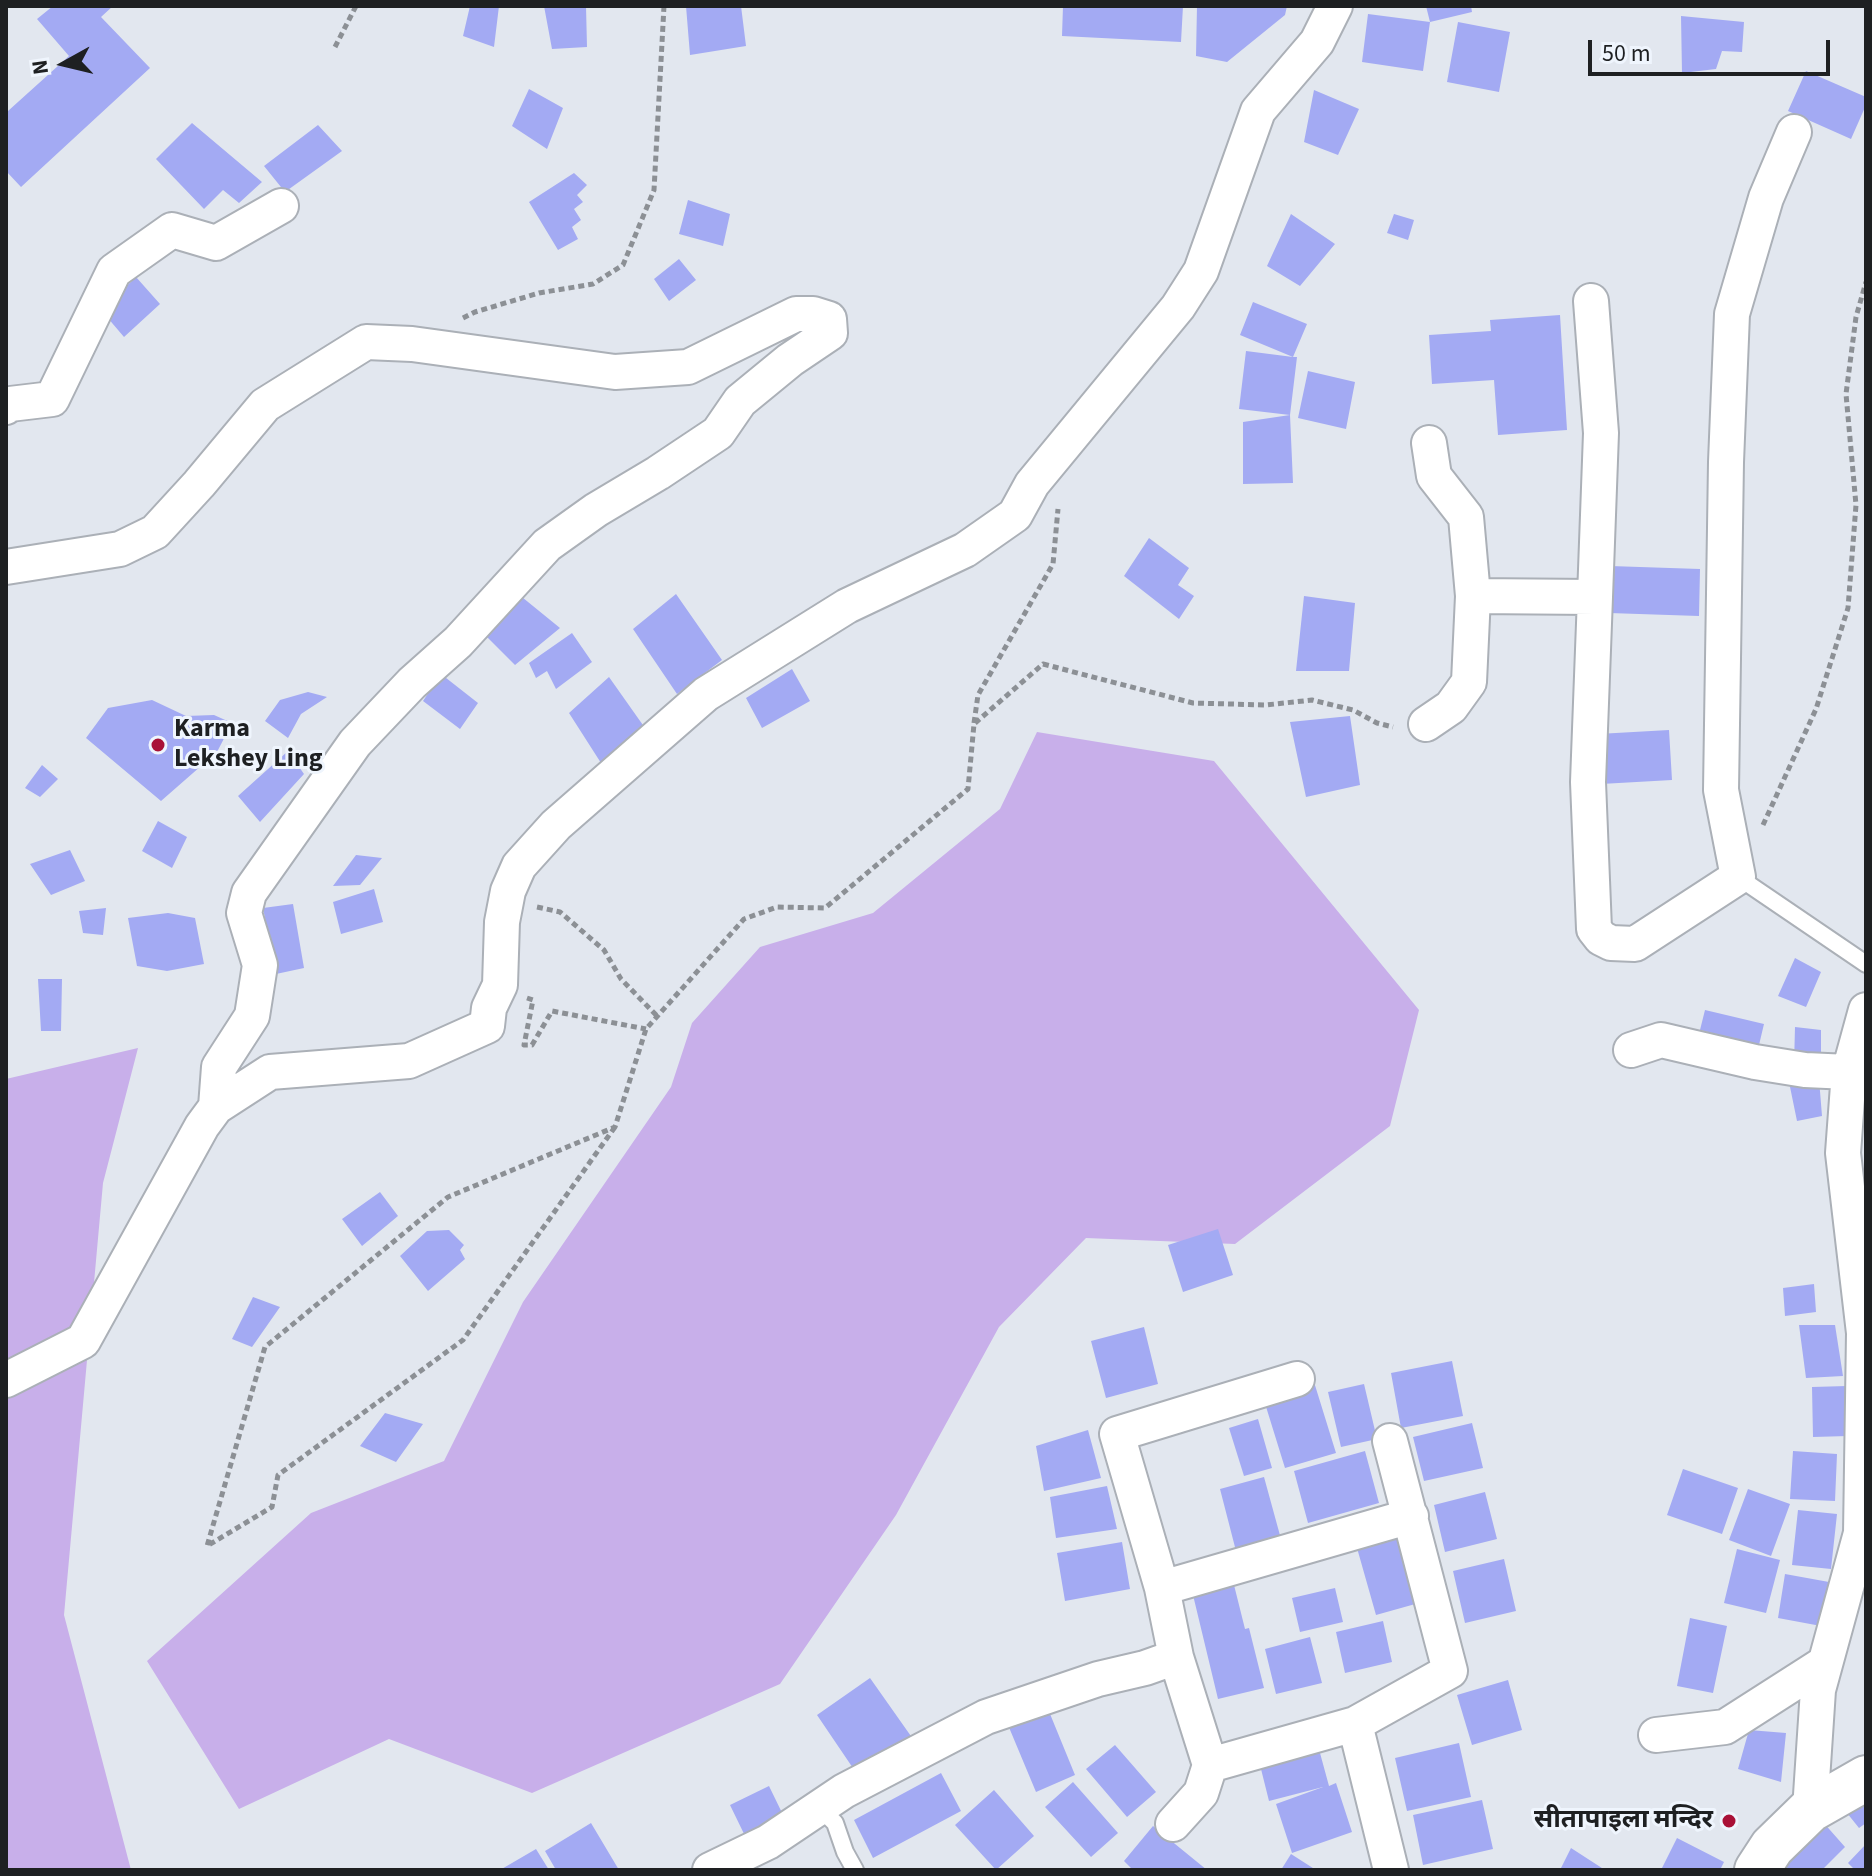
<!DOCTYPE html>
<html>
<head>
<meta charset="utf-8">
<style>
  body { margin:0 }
  #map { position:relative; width:1872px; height:1876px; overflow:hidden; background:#e2e7ef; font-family:"Source Sans 3",sans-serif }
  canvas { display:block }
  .frame { position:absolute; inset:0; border:8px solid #1e2022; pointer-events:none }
  .north { position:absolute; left:24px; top:24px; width:80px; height:80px; -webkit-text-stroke:6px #eff5fd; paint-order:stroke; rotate:262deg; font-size:22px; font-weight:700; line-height:32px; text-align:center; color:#1e2022 }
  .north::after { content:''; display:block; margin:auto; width:28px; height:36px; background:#1e2022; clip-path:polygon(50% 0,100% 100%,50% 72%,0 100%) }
  .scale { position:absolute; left:1588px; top:40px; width:242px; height:36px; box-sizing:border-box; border:4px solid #1e2022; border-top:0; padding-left:10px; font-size:24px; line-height:28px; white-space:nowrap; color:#1e2022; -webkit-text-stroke:6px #eff5fd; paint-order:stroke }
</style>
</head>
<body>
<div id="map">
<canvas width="1872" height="1876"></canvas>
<div class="frame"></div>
<div class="north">N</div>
<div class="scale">50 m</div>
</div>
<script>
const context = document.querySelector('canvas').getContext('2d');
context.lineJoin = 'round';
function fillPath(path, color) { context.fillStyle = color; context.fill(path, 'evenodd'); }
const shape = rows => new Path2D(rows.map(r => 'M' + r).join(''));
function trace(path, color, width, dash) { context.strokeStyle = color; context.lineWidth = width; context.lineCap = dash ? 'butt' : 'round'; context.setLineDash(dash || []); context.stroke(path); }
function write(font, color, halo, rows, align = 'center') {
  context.font = font + ' "Source Sans 3","Noto Sans Devanagari",sans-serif'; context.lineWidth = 6; context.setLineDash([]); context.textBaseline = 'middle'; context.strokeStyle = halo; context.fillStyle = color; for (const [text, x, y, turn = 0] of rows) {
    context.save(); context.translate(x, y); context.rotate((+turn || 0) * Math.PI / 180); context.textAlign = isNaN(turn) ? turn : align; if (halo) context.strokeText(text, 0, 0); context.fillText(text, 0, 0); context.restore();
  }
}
const green = shape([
  [1037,732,1214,761,1419,1010,1390,1126,1235,1244,1086,1238,999,1327,896,1515,780,1684,532,1793,389,1739,239,1809,147,1661,311,1513,444,1461,523,1302,671,1087,692,1023,760,947,873,913,1000,809],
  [138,1048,103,1183,64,1615,131,1870,6,1870,6,1079]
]);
const building = shape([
  [53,6,113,6,101,17,150,68,21,187,6,171,6,110,8,111,69,56,37,19],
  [470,6,499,6,494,47,463,36],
  [544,6,586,6,587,47,552,49],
  [686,6,741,6,746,46,690,55],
  [1063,6,1183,6,1181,42,1062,36],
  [1197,6,1287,6,1285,15,1227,62,1196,56],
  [1426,6,1471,6,1472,12,1430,22],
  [1368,14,1430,22,1423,71,1362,62],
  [1681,16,1744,22,1742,52,1722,51,1716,69,1682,73],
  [1458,22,1510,32,1499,92,1447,82],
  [1806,71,1866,97,1866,105,1851,139,1788,111],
  [529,89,563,108,547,149,512,126],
  [1314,90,1359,109,1338,155,1304,142],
  [192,123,262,182,239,203,223,190,204,209,156,159],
  [318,125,342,151,285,192,264,166],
  [574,173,587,185,577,195,583,202,574,209,581,220,572,227,578,239,558,250,529,202],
  [688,200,730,214,723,246,679,234],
  [1291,214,1335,244,1300,286,1267,266],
  [1394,214,1414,220,1408,240,1387,233],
  [679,259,696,280,669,301,654,279],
  [136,277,160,304,124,337,101,310],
  [1253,302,1307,324,1293,357,1297,357,1290,415,1239,409,1246,351,1293,357,1240,335],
  [1560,315,1567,430,1498,435,1494,380,1432,384,1429,335,1491,331,1490,320],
  [1308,371,1355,382,1346,429,1298,418],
  [1290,415,1293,483,1243,484,1243,422],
  [1149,538,1189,568,1178,585,1194,596,1179,619,1124,576],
  [1610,566,1700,569,1699,616,1609,613],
  [517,593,560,628,515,665,482,632],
  [676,594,722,660,677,694,633,629],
  [1304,596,1355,603,1349,671,1296,671],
  [572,633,592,662,556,689,547,671,536,678,529,663],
  [792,669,810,701,762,728,746,698],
  [441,674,478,703,460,729,423,701],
  [609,677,645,728,601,763,569,713],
  [308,692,327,697,301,714,288,738,265,721,280,700],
  [152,700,186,716,214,715,232,723,217,752,161,801,86,738,108,708],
  [1350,716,1360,785,1306,797,1290,722],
  [1669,730,1672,780,1601,784,1598,734],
  [288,751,304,774,260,822,238,796],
  [42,765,58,779,40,797,25,788],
  [158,821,187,837,172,868,142,851],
  [70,850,85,881,51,895,30,864],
  [356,855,382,858,360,885,333,886],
  [374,889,383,922,341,934,333,902],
  [293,904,304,968,276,974,263,908],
  [106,908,103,935,83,933,79,911],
  [168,913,195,918,204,964,167,971,137,966,128,918],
  [1795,958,1821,972,1806,1007,1778,996],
  [38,979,62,979,61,1031,41,1031],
  [1705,1010,1764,1024,1759,1045,1700,1030],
  [1795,1027,1821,1030,1821,1068,1794,1065],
  [1819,1079,1822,1116,1797,1121,1789,1082],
  [380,1192,398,1216,362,1246,342,1219],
  [1218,1229,1233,1275,1183,1292,1168,1245],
  [449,1230,464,1245,460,1250,465,1259,428,1291,400,1256,427,1231],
  [1814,1284,1816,1312,1785,1316,1783,1288],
  [253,1297,280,1307,252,1347,232,1339],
  [1799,1325,1835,1325,1843,1376,1806,1378],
  [1144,1327,1158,1384,1106,1398,1091,1341],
  [1452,1361,1463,1416,1401,1428,1391,1373],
  [1314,1382,1336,1453,1285,1468,1263,1397],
  [1364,1384,1377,1439,1341,1447,1328,1392],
  [1847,1386,1848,1436,1813,1437,1812,1387],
  [385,1413,423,1424,396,1462,360,1446],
  [1258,1419,1272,1468,1244,1476,1229,1428],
  [1472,1423,1483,1468,1424,1481,1413,1437],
  [1088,1430,1101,1478,1044,1491,1036,1446],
  [1365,1451,1379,1503,1308,1523,1294,1471],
  [1793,1451,1837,1454,1835,1501,1790,1499],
  [1683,1469,1738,1488,1722,1534,1667,1515],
  [1264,1477,1281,1539,1236,1551,1220,1489],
  [1107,1486,1117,1529,1056,1538,1050,1497],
  [1748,1489,1790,1504,1771,1556,1729,1540],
  [1485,1492,1497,1539,1445,1552,1434,1505],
  [1798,1510,1837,1514,1831,1569,1792,1565],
  [1406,1533,1426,1601,1376,1615,1357,1548],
  [1122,1542,1130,1589,1065,1601,1057,1553],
  [1737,1549,1780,1560,1766,1613,1724,1603],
  [1504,1559,1516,1611,1465,1623,1453,1571],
  [1785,1574,1829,1582,1821,1626,1778,1618],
  [1234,1585,1245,1629,1249,1628,1264,1688,1218,1699,1193,1595],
  [1335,1588,1343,1622,1300,1632,1292,1598],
  [1690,1618,1727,1626,1713,1693,1677,1686],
  [1383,1621,1392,1662,1345,1673,1336,1632],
  [1310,1637,1322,1683,1276,1694,1265,1649],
  [870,1678,913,1739,859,1777,817,1715],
  [1508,1680,1522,1730,1472,1745,1457,1695],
  [1048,1709,1075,1775,1036,1792,1008,1725],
  [1749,1730,1786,1733,1781,1782,1738,1769],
  [1317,1742,1329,1786,1336,1783,1352,1832,1292,1853,1276,1804,1323,1787,1269,1801,1258,1757],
  [1459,1743,1471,1797,1407,1811,1395,1758],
  [1115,1745,1156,1792,1127,1817,1086,1769],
  [941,1773,961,1811,873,1858,854,1820],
  [1073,1782,1118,1833,1091,1857,1045,1807],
  [769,1786,786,1821,747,1840,730,1805],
  [1866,1789,1866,1823,1859,1828,1843,1808],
  [994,1790,1034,1836,996,1870,955,1825],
  [1482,1800,1493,1849,1423,1865,1413,1815],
  [1815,1813,1845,1847,1822,1870,1789,1870,1774,1853],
  [591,1823,619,1870,556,1870,545,1851],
  [1153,1826,1207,1870,1133,1870,1124,1861],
  [1677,1838,1724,1862,1720,1870,1661,1870],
  [1866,1844,1866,1870,1855,1870,1848,1863],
  [1571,1848,1605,1870,1560,1870],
  [536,1849,549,1870,500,1870],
  [1291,1854,1316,1870,1281,1870]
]);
const path = shape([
  [335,47,356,6],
  [463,318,475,312,539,293,593,284,623,265,654,190,664,6],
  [974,723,978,695,1053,564,1058,509],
  [1763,825,1816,709,1848,608,1856,505,1846,394,1856,317,1866,282],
  [537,907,560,912,604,950,621,979,657,1016],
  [527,998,533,1000,524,1045,532,1045,552,1011,646,1029],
  [615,1127,463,1340,278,1475,272,1507,207,1546,265,1347,448,1197,615,1127,646,1029,744,919,777,907,825,908,968,789,974,724,1043,664,1193,703,1266,705,1312,700,1353,710,1377,723,1393,727]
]);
const lane = shape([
  [1738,877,1866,964],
  [831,1805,826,1810,827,1815,835,1823,845,1852,855,1870]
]);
const street = shape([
  [1591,301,1601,433,1595,597],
  [6,407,10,404,52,399,114,271,172,230,216,243,281,206],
  [6,567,120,549,155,532,199,484,265,405,366,342,412,344,615,372,688,367,796,314,813,314,829,319,830,333,790,360,740,401,718,433,658,473,596,510,547,545,458,642,412,683,355,743,249,893,244,913,260,965,252,1016,219,1067,216,1107],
  [1473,596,1595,597,1588,782,1594,929,1601,938,1611,943,1635,944,1738,877,1721,790,1726,462,1732,314,1766,198,1794,132],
  [1426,724,1451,707,1469,682,1473,596,1466,517,1434,476,1429,443],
  [1631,1050,1661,1040,1755,1062,1805,1070,1849,1072],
  [6,1380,83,1341,202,1126,216,1107,270,1072,409,1061,487,1026,489,1008,500,985,502,922,508,891,519,866,556,825,706,694,847,606,965,550,1015,515,1032,484,1178,307,1201,271,1258,111,1317,42,1335,6],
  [1162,1588,1411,1516],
  [1355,1724,1391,1870],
  [1656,1735,1725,1727,1825,1663],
  [1210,1765,1355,1724,1450,1671,1390,1441],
  [1810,1810,1818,1690,1861,1533,1864,1333,1843,1153,1849,1072,1866,1010],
  [1173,1824,1201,1793,1210,1765,1176,1657,1162,1588,1117,1434,1297,1379],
  [710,1870,768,1842,844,1791,986,1717,1098,1679,1145,1668,1176,1657]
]);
const secondary = shape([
  [1757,1870,1772,1847,1810,1810,1866,1778]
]);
const markers = [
  [158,745,8,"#a91137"],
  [1729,1821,8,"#a91137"]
];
const poiNames = [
  ["Karma",174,730],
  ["Lekshey Ling",174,760],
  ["सीतापाइला मन्दिर",1713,1821,"right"]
];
fillPath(green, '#c8afea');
fillPath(building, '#a3aaf3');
trace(lane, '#abb0b7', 20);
trace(street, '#abb0b7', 38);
trace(secondary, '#abb0b7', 48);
trace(path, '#8c9095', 5, [6, 4]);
trace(lane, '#fff', 16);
trace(street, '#fff', 34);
trace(secondary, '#fff', 44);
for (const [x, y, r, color] of markers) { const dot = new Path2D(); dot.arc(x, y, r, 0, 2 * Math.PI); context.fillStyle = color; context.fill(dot); trace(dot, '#eff5fd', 3); }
write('bold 26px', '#1e2022', '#eff5fd', poiNames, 'left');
</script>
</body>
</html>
